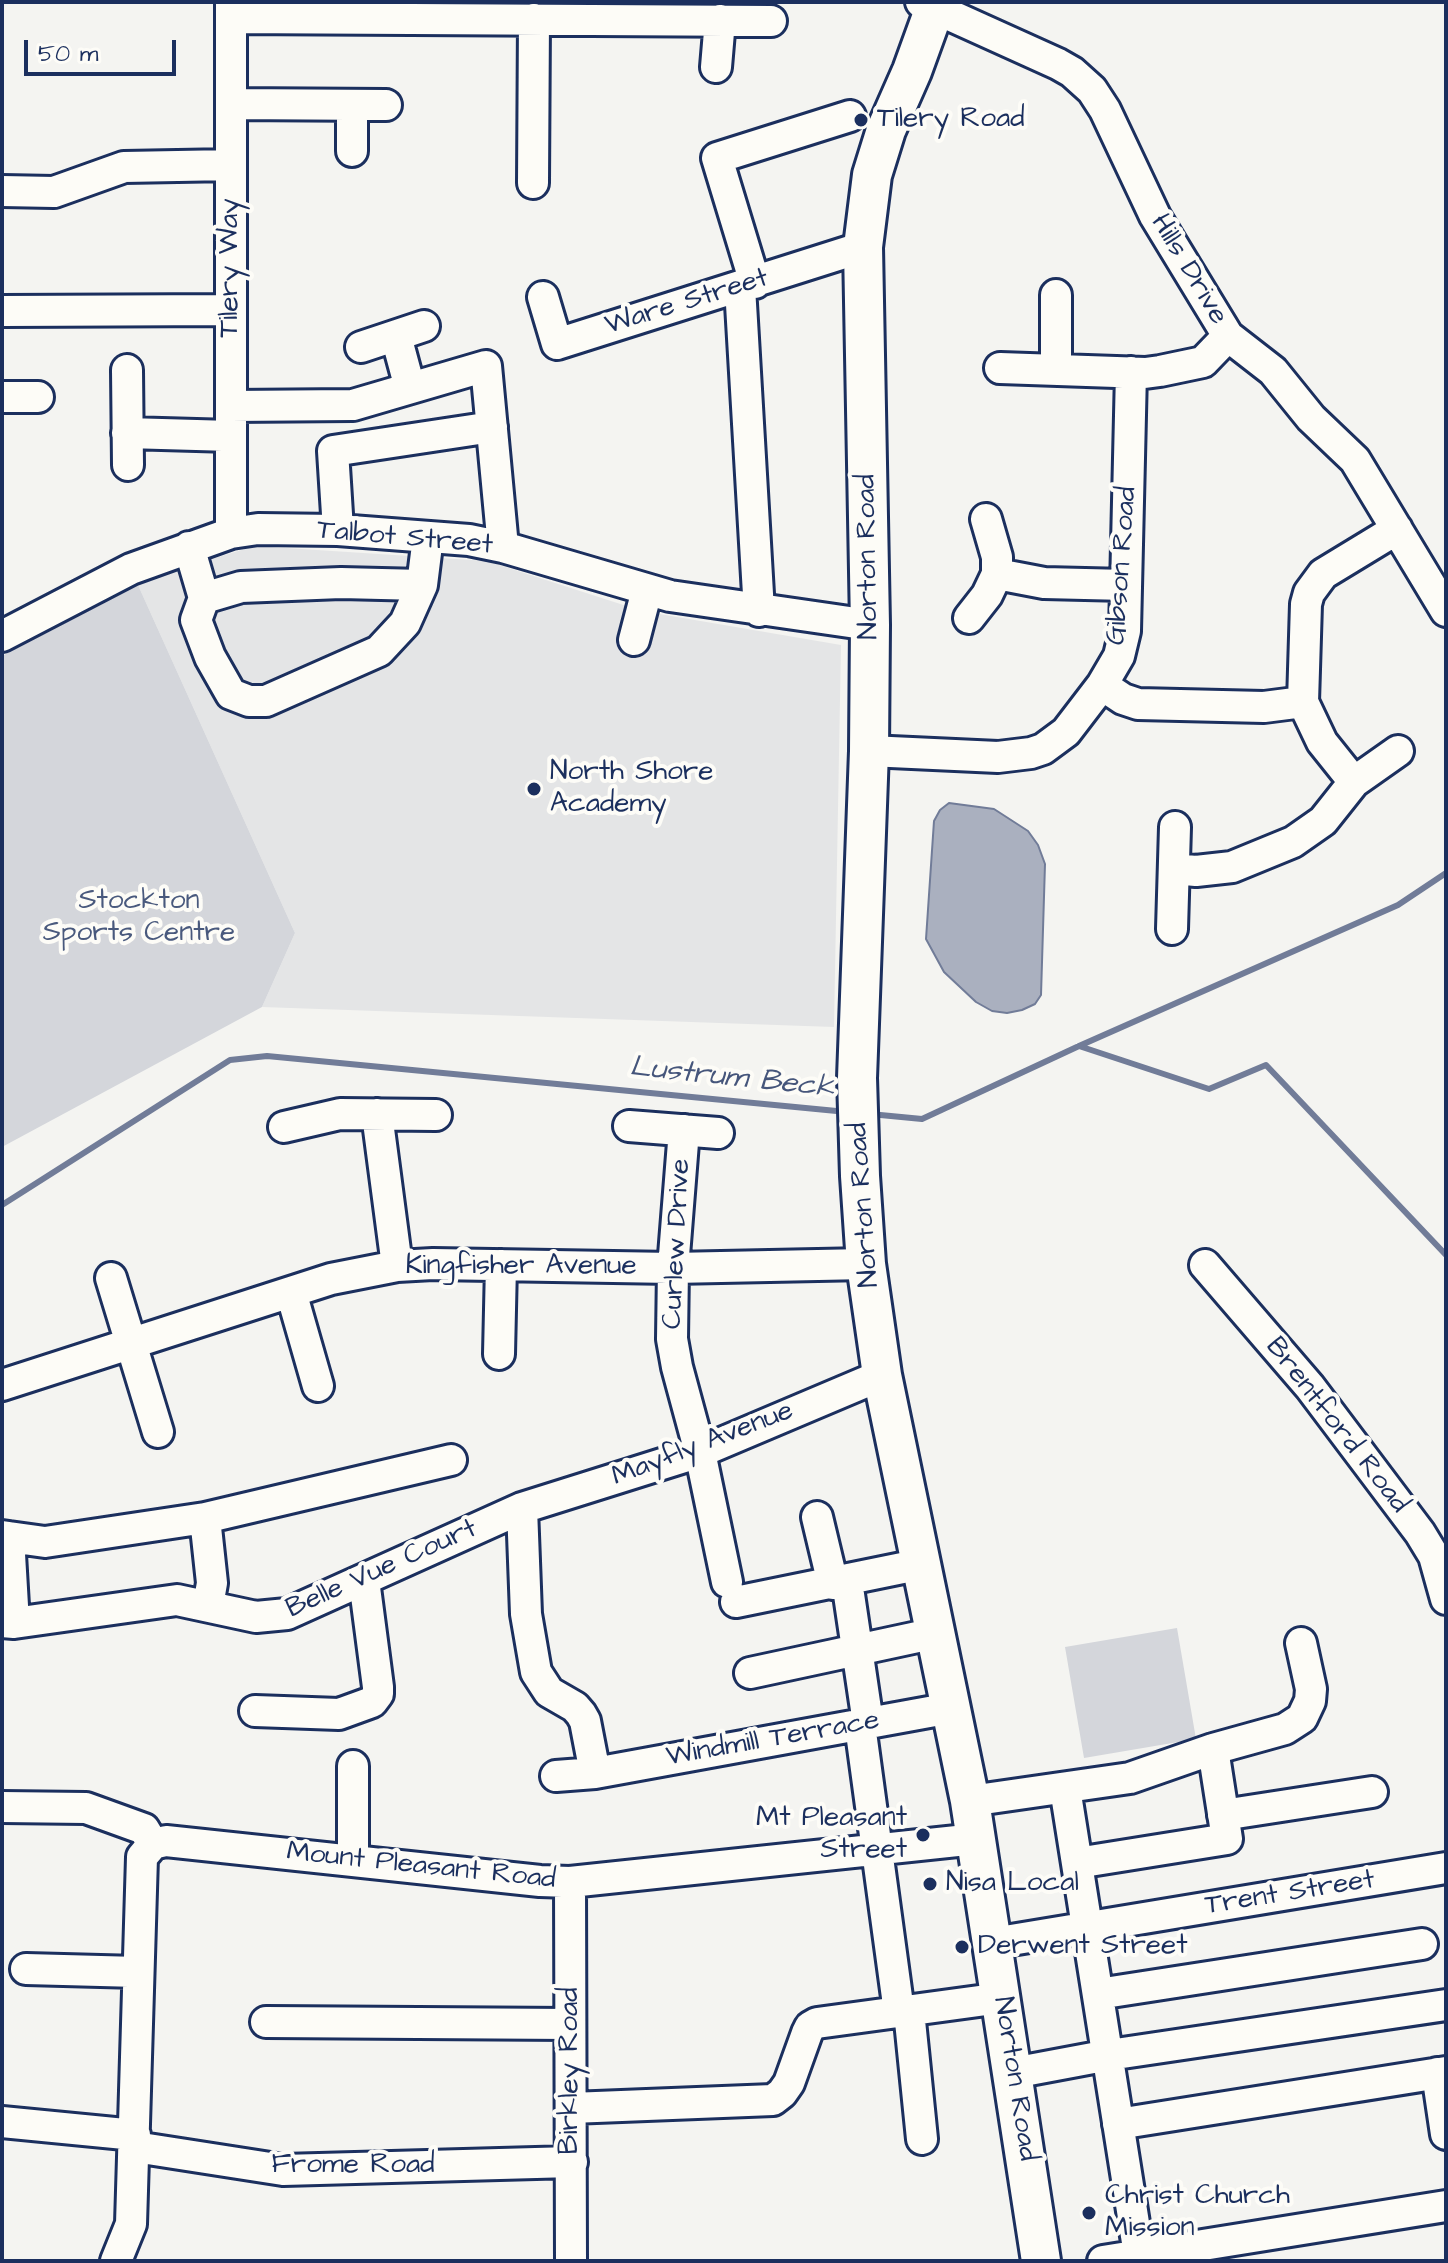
<!DOCTYPE html>
<html>
<head>
<meta charset="utf-8">
<style>
  body { margin:0 }
  #map { position:relative; width:1448px; height:2263px; overflow:hidden; background:#f4f4f1; font-family:"Architects Daughter",sans-serif }
  canvas { display:block }
  .frame { position:absolute; inset:0; border:4px solid #1b2f5e; pointer-events:none }
  .scale { position:absolute; left:24px; top:40px; width:152px; height:36px; box-sizing:border-box; border:4px solid #1b2f5e; border-top:0; padding-left:10px; font-size:24px; line-height:28px; white-space:nowrap; color:#1b2f5e; -webkit-text-stroke:6px #fdfcf7; paint-order:stroke }
</style>
</head>
<body>
<div id="map">
<canvas width="1448" height="2263"></canvas>
<div class="frame"></div>
<div class="scale">50 m</div>
</div>
<script>
const context = document.querySelector('canvas').getContext('2d');
context.lineJoin = 'round';
function fillPath(path, color) { context.fillStyle = color; context.fill(path, 'evenodd'); }
const shape = rows => new Path2D(rows.map(r => 'M' + r).join(''));
function trace(path, color, width, dash) { context.strokeStyle = color; context.lineWidth = width; context.lineCap = dash ? 'butt' : 'round'; context.setLineDash(dash || []); context.stroke(path); }
function write(font, color, halo, rows, align = 'center') {
  context.font = font + ' "Architects Daughter",sans-serif'; context.lineWidth = 8; context.setLineDash([]); context.textBaseline = 'middle'; context.strokeStyle = halo; context.fillStyle = color; for (const [text, x, y, turn = 0] of rows) {
    context.save(); context.translate(x, y); context.rotate((+turn || 0) * Math.PI / 180); context.textAlign = isNaN(turn) ? turn : align; if (halo) context.strokeText(text, 0, 0); context.fillText(text, 0, 0); context.restore();
  }
}
const built = shape([
  [255,546,487,561,642,611,841,645,834,1027,262,1007,295,933,138,585,151,577]
]);
const green = shape([
  [138,585,295,933,262,1007,2,1147,2,656],
  [1177,1628,1196,1739,1084,1758,1065,1647]
]);
const water = shape([
  [949,803,994,809,1028,831,1038,845,1045,864,1041,995,1035,1004,1022,1010,1007,1013,992,1011,976,1002,944,972,926,939,934,821,940,810,949,803]
]);
const stream = shape([
  [1079,1046,1209,1089,1266,1065,1446,1255],
  [870,1114,922,1119,1079,1046,1398,905,1446,873],
  [2,1205,230,1060,267,1056,847,1112]
]);
const minor = shape([
  [231,2,231,533],
  [921,2,1058,64,1072,72,1092,90,1105,110,1155,216,1228,336,1273,371,1311,418,1355,460,1446,611],
  [231,18,771,21],
  [716,67,720,20],
  [231,104,386,105],
  [352,151,352,105],
  [533,183,534,19],
  [2,191,54,192,124,167,231,165],
  [755,283,717,158,850,116],
  [740,287,759,611],
  [1056,295,1056,368],
  [543,297,557,344,863,247],
  [2,311,231,310],
  [396,336,410,388],
  [361,347,424,326],
  [1000,368,1145,373,1160,371,1203,362,1228,336],
  [127,370,128,465],
  [2,397,38,397],
  [231,406,353,405,486,366,503,547],
  [127,433,231,436],
  [338,530,333,451,492,427],
  [189,547,204,598,196,620,210,657,231,694,249,701,266,701,379,651,405,623,422,585,428,537],
  [997,574,1044,583,1126,585],
  [204,598,241,587,341,583,422,585],
  [969,618,987,595,997,574,997,557,986,519],
  [2,636,131,569,231,533,258,529,338,530,469,540,503,547,670,596,870,625],
  [634,640,647,590],
  [1102,685,1123,699,1138,704,1264,707,1303,702],
  [869,751,998,757,1031,753,1043,749,1066,732,1102,685,1119,656,1125,631,1131,372],
  [1354,782,1322,742,1303,702,1306,604,1309,593,1323,574,1397,529],
  [1174,869,1196,871,1232,867,1293,842,1323,821,1354,782,1398,751],
  [1172,929,1175,827],
  [377,1114,397,1266],
  [629,1126,718,1133],
  [284,1127,340,1114,436,1115],
  [684,1130,673,1268,672,1339,677,1367,700,1452,727,1582],
  [1205,1265,1310,1387,1420,1533,1434,1556,1446,1599],
  [111,1278,158,1432],
  [291,1292,318,1386],
  [499,1354,501,1265],
  [2,1385,331,1279,397,1266,433,1264,673,1268,866,1264],
  [522,1508,526,1614,536,1672,549,1692,575,1707,581,1714,585,1721,595,1773],
  [817,1517,833,1584],
  [205,1518,451,1460],
  [2,1536,9,1537,14,1623],
  [9,1537,45,1542,205,1518,212,1583,208,1606],
  [847,1581,868,1723],
  [736,1602,922,1564],
  [2,1622,14,1623,177,1600,256,1617,287,1614,522,1508,700,1452,882,1375],
  [750,1673,936,1633],
  [255,1711,339,1714,372,1702,378,1694,378,1687,364,1580],
  [860,1725,899,2012],
  [353,1766,353,1859],
  [556,1776,595,1773,951,1708],
  [1065,1788,1140,2261],
  [970,1801,1130,1778,1213,1749,1285,1729,1302,1718,1310,1701,1311,1689,1301,1643],
  [2,1807,86,1808,144,1829,153,1844],
  [1223,1815,1372,1792],
  [153,1844,166,1841,540,1881,570,1882,976,1839],
  [1077,1863,1227,1839,1213,1749],
  [570,1882,571,2261],
  [993,1943,1446,1868],
  [26,1969,138,1972],
  [1098,1994,1422,1944],
  [909,2011,922,2139],
  [266,2022,570,2024],
  [1013,2073,1109,2055,1446,2005],
  [1437,2073,1446,2134],
  [571,2108,773,2100,782,2093,789,2083,807,2033,810,2027,817,2023,1001,1998],
  [2,2122,135,2135],
  [1118,2124,1446,2072],
  [135,2147,283,2170,572,2162],
  [116,2261,131,2224,142,1857,153,1844],
  [1103,2261,1446,2206]
]);
const major = shape([
  [937,2,912,71,886,130,872,175,863,247,870,625,869,751,857,1078,860,1176,866,1264,882,1375,970,1801,1041,2261]
]);
const markers = [
  [861,120,8,"#1b2f5e"],
  [534,789,8,"#1b2f5e"],
  [923,1835,8,"#1b2f5e"],
  [930,1884,8,"#1b2f5e"],
  [962,1947,8,"#1b2f5e"],
  [1089,2213,8,"#1b2f5e"]
];
const poiNames = [
  ["Tilery Road",877,120],
  ["North Shore",550,773],
  ["Academy",550,805],
  ["Mt Pleasant",907,1819,"right"],
  ["Street",907,1851,"right"],
  ["Nisa Local",946,1884],
  ["Derwent Street",978,1947],
  ["Christ Church",1105,2197],
  ["Mission",1105,2229]
];
const streetNames = [
  ["Tilery Way",231,268,-90],
  ["Hills Drive",1188,270,59],
  ["Ware Street",687,303,-17],
  ["Talbot Street",405,539,5],
  ["Norton Road",869,557,-91],
  ["Gibson Road",1123,566,-86],
  ["Norton Road",865,1205,-94],
  ["Curlew Drive",678,1244,-87],
  ["Kingfisher Avenue",521,1267],
  ["Brentford Road",1336,1426,52],
  ["Mayfly Avenue",703,1445,-21],
  ["Belle Vue Court",382,1570,-24],
  ["Windmill Terrace",773,1740,-10],
  ["Mount Pleasant Road",421,1867,6],
  ["Trent Street",1290,1894,-9],
  ["Birkley Road",571,2071,-90],
  ["Norton Road",1014,2079,81],
  ["Frome Road",353,2166]
];
const parkNames = [
  ["Stockton",139,902],
  ["Sports Centre",139,934]
];
const waterNames = [
  ["Lustrum Beck",732,1079,6]
];
fillPath(built, '#e4e5e6');
fillPath(green, '#d4d6db');
fillPath(water, '#aab0bf');
trace(water, '#717c98', 2);
trace(stream, '#717c98', 6);
trace(minor, '#1b2f5e', 36);
trace(major, '#1b2f5e', 44);
trace(minor, '#fdfcf7', 30);
trace(major, '#fdfcf7', 38);
for (const [x, y, r, color] of markers) { const dot = new Path2D(); dot.arc(x, y, r, 0, 2 * Math.PI); context.fillStyle = color; context.fill(dot); trace(dot, '#fdfcf7', 3); }
write('28px', '#1b2f5e', '#fdfcf7', poiNames, 'left');
write('28px', '#1b2f5e', '#fdfcf7', streetNames);
write('28px', '#49597d', '#fdfcf7', parkNames);
write('italic 30px', '#46567b', '#fdfcf7', waterNames);
</script>
</body>
</html>
